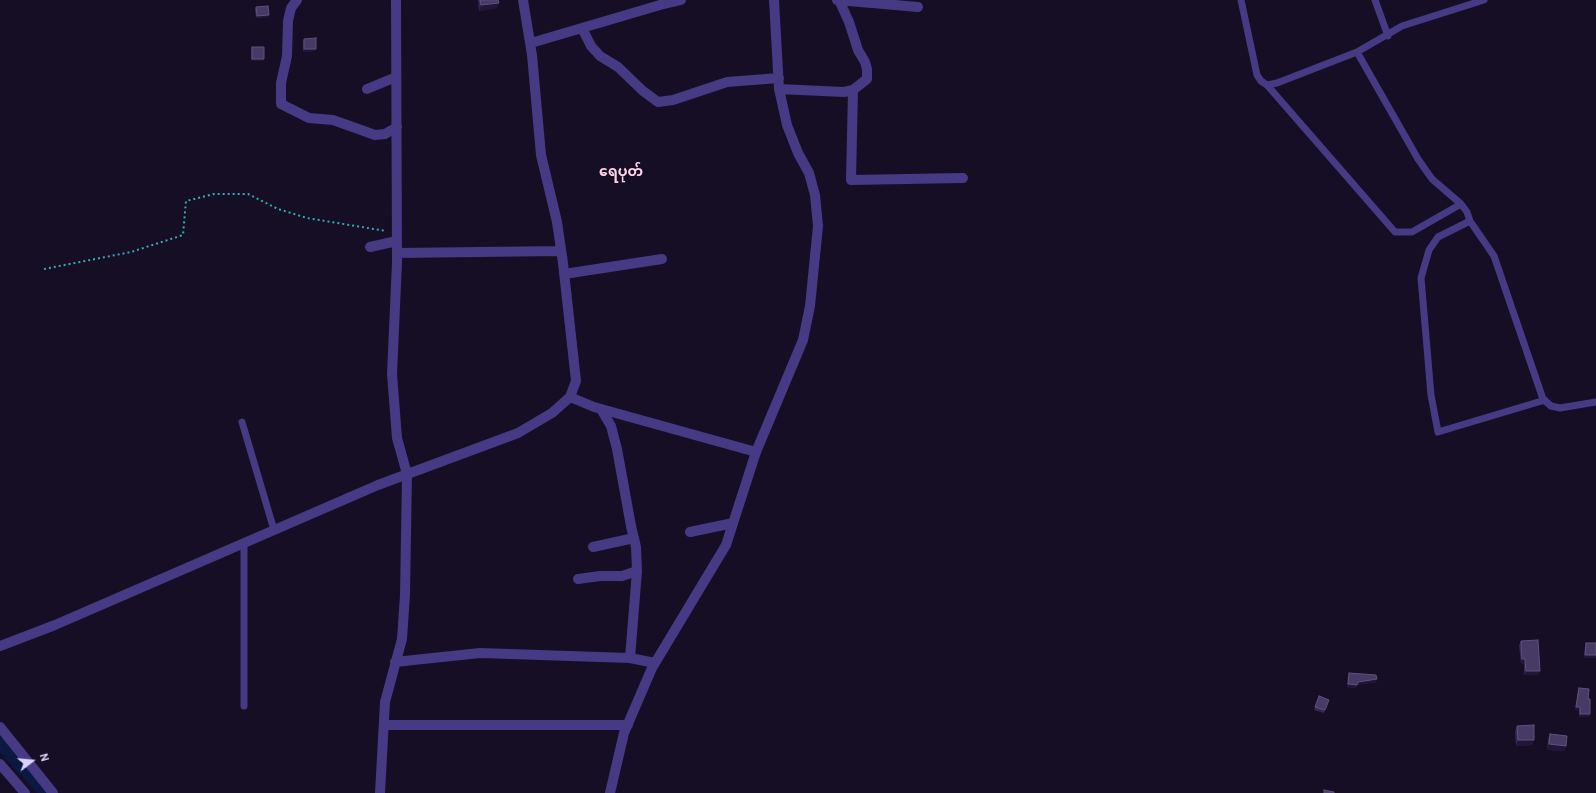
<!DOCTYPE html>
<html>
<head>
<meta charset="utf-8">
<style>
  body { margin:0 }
  #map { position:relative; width:1596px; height:793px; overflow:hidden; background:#150e24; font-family:Overpass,sans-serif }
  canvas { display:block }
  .north { position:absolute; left:12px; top:741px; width:40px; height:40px; -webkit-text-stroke:3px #150e24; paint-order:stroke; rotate:74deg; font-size:11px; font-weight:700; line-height:16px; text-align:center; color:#dcd2ff }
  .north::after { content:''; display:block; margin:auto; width:14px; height:18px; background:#dcd2ff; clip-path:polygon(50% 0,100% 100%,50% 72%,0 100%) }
</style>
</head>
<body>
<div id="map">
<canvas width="1596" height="793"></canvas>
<div class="north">N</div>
</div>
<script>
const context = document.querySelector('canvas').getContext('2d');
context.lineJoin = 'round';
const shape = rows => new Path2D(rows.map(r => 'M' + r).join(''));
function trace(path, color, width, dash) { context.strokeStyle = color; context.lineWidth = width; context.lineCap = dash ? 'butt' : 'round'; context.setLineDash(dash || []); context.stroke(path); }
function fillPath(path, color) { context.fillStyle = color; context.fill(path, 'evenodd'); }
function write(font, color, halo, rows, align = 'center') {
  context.font = font + ' Overpass,"Noto Sans Myanmar",sans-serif'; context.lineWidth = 4; context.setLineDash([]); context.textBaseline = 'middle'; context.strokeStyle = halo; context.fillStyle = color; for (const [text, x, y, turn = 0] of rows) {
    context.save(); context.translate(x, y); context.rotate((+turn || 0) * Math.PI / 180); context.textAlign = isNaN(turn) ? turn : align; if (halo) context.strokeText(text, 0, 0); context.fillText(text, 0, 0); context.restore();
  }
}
const canal = shape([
  [0,743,46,793]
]);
const path = shape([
  [44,269,131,252,183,235,186,201,214,194,248,194,278,209,307,218,386,231]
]);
const service = shape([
  [1241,0,1257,75,1261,81,1267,85,1395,232,1412,232,1461,204],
  [1375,0,1388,36],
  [1357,52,1418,159,1432,179,1461,204,1467,212,1470,221,1494,256,1543,399,1551,406,1560,408,1596,402],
  [1267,85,1277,83,1357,52,1402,26,1484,0],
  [1470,221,1438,237,1429,250,1421,278,1431,395,1438,432,1545,400],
  [242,422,274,530],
  [244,543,244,706]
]);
const minor = shape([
  [297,0,291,8,288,21,287,56,281,83,281,104,309,118,333,120,375,135,385,134,397,127],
  [837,0,918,7],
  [582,28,591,46,600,56,618,67,643,91,658,102,673,100,727,82,779,78],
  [531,43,660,5,681,0],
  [367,89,396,77],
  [779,89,844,92,853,90,867,79,867,69,865,62,858,50,849,22,839,0],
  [853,90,851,180,963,178],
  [370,247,397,241],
  [397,253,561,251],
  [564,274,662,259],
  [570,397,594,407,756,452],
  [601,409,611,426,617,449,631,526,636,547,637,571,630,658],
  [690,532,733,523],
  [593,547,634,538],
  [578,579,600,576,622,576,637,571],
  [0,646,55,625,378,485,518,433,552,413,570,397,576,381,563,263,557,222,541,155,532,55,523,0],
  [395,662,480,653,630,658,655,663],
  [384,725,628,725],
  [0,764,25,793],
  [380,793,385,702,402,639,405,595,407,474,397,438,392,374,397,262,396,0],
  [610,793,624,733,652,668,726,545,756,452,803,340,810,306,818,226,815,195,809,173,798,153,787,125,779,89,774,0]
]);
const tertiary = shape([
  [0,727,53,793]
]);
const wall = shape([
  [478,0,498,0,499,3,497,8,479,11],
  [256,7,268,17,256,18,255,9],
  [304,39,315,51,303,52,303,42],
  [252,47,264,59,263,61,251,61,251,50],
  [1521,641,1540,671,1538,675,1524,675,1524,664,1521,664,1519,645],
  [1586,643,1596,643,1596,658,1584,658,1585,646],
  [1349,673,1376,682,1357,685,1356,688,1347,687,1348,676],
  [1579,688,1588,699,1590,714,1589,717,1579,717,1579,710,1575,710,1578,691],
  [1319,696,1329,700,1324,713,1314,710],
  [1517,726,1534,740,1532,745,1516,746,1515,731],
  [1550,734,1566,746,1564,751,1547,750,1548,739]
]);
const shadedWall = shape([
  [499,3,497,8,479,11,481,5],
  [269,15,268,17,256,18,257,16],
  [304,49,316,49,315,51,303,52],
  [252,59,264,59,263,61,251,61],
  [1585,655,1596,655,1596,658,1584,658],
  [1522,659,1525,659,1524,664,1521,664],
  [1526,671,1540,671,1538,675,1524,675],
  [1377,679,1376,682,1357,685,1358,682],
  [1348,684,1357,685,1356,688,1347,687],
  [1576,707,1580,707,1579,710,1575,710],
  [1580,714,1590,714,1589,717,1579,717],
  [1518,740,1534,740,1532,745,1516,746],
  [1549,744,1566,746,1564,751,1547,750]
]);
const building = shape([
  [480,0,498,0,499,3,481,5,480,0],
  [268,6,269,15,257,16,256,7,268,6],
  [316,38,316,49,304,49,304,39,316,38],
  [252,47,264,47,264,59,252,59,252,47],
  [1538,640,1540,671,1526,671,1525,659,1522,659,1521,641,1538,640],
  [1586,643,1596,643,1596,655,1585,655,1586,643],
  [1349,673,1376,675,1377,679,1358,682,1357,685,1348,684,1349,673],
  [1579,688,1589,689,1588,699,1590,699,1590,714,1580,714,1580,707,1576,707,1579,688],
  [1319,696,1329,700,1325,710,1315,707,1319,696],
  [1534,725,1534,740,1518,740,1517,726,1534,725],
  [1550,734,1567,736,1566,746,1549,744,1550,734],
  [1324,790,1334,792,1334,793,1324,793,1324,790]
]);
const quarterNames = [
  ["ရေပုတ်",621,173]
];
trace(canal, '#0a1842', 13);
trace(path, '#2faeb5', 2, [2, 3]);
trace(service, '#453a83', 7);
trace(minor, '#453a83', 10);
trace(tertiary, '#453a83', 10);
fillPath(wall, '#352852');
fillPath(shadedWall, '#201638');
fillPath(building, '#473a65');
trace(building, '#5e527d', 1);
write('bold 14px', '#ffd4ea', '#150e24', quarterNames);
</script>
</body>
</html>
